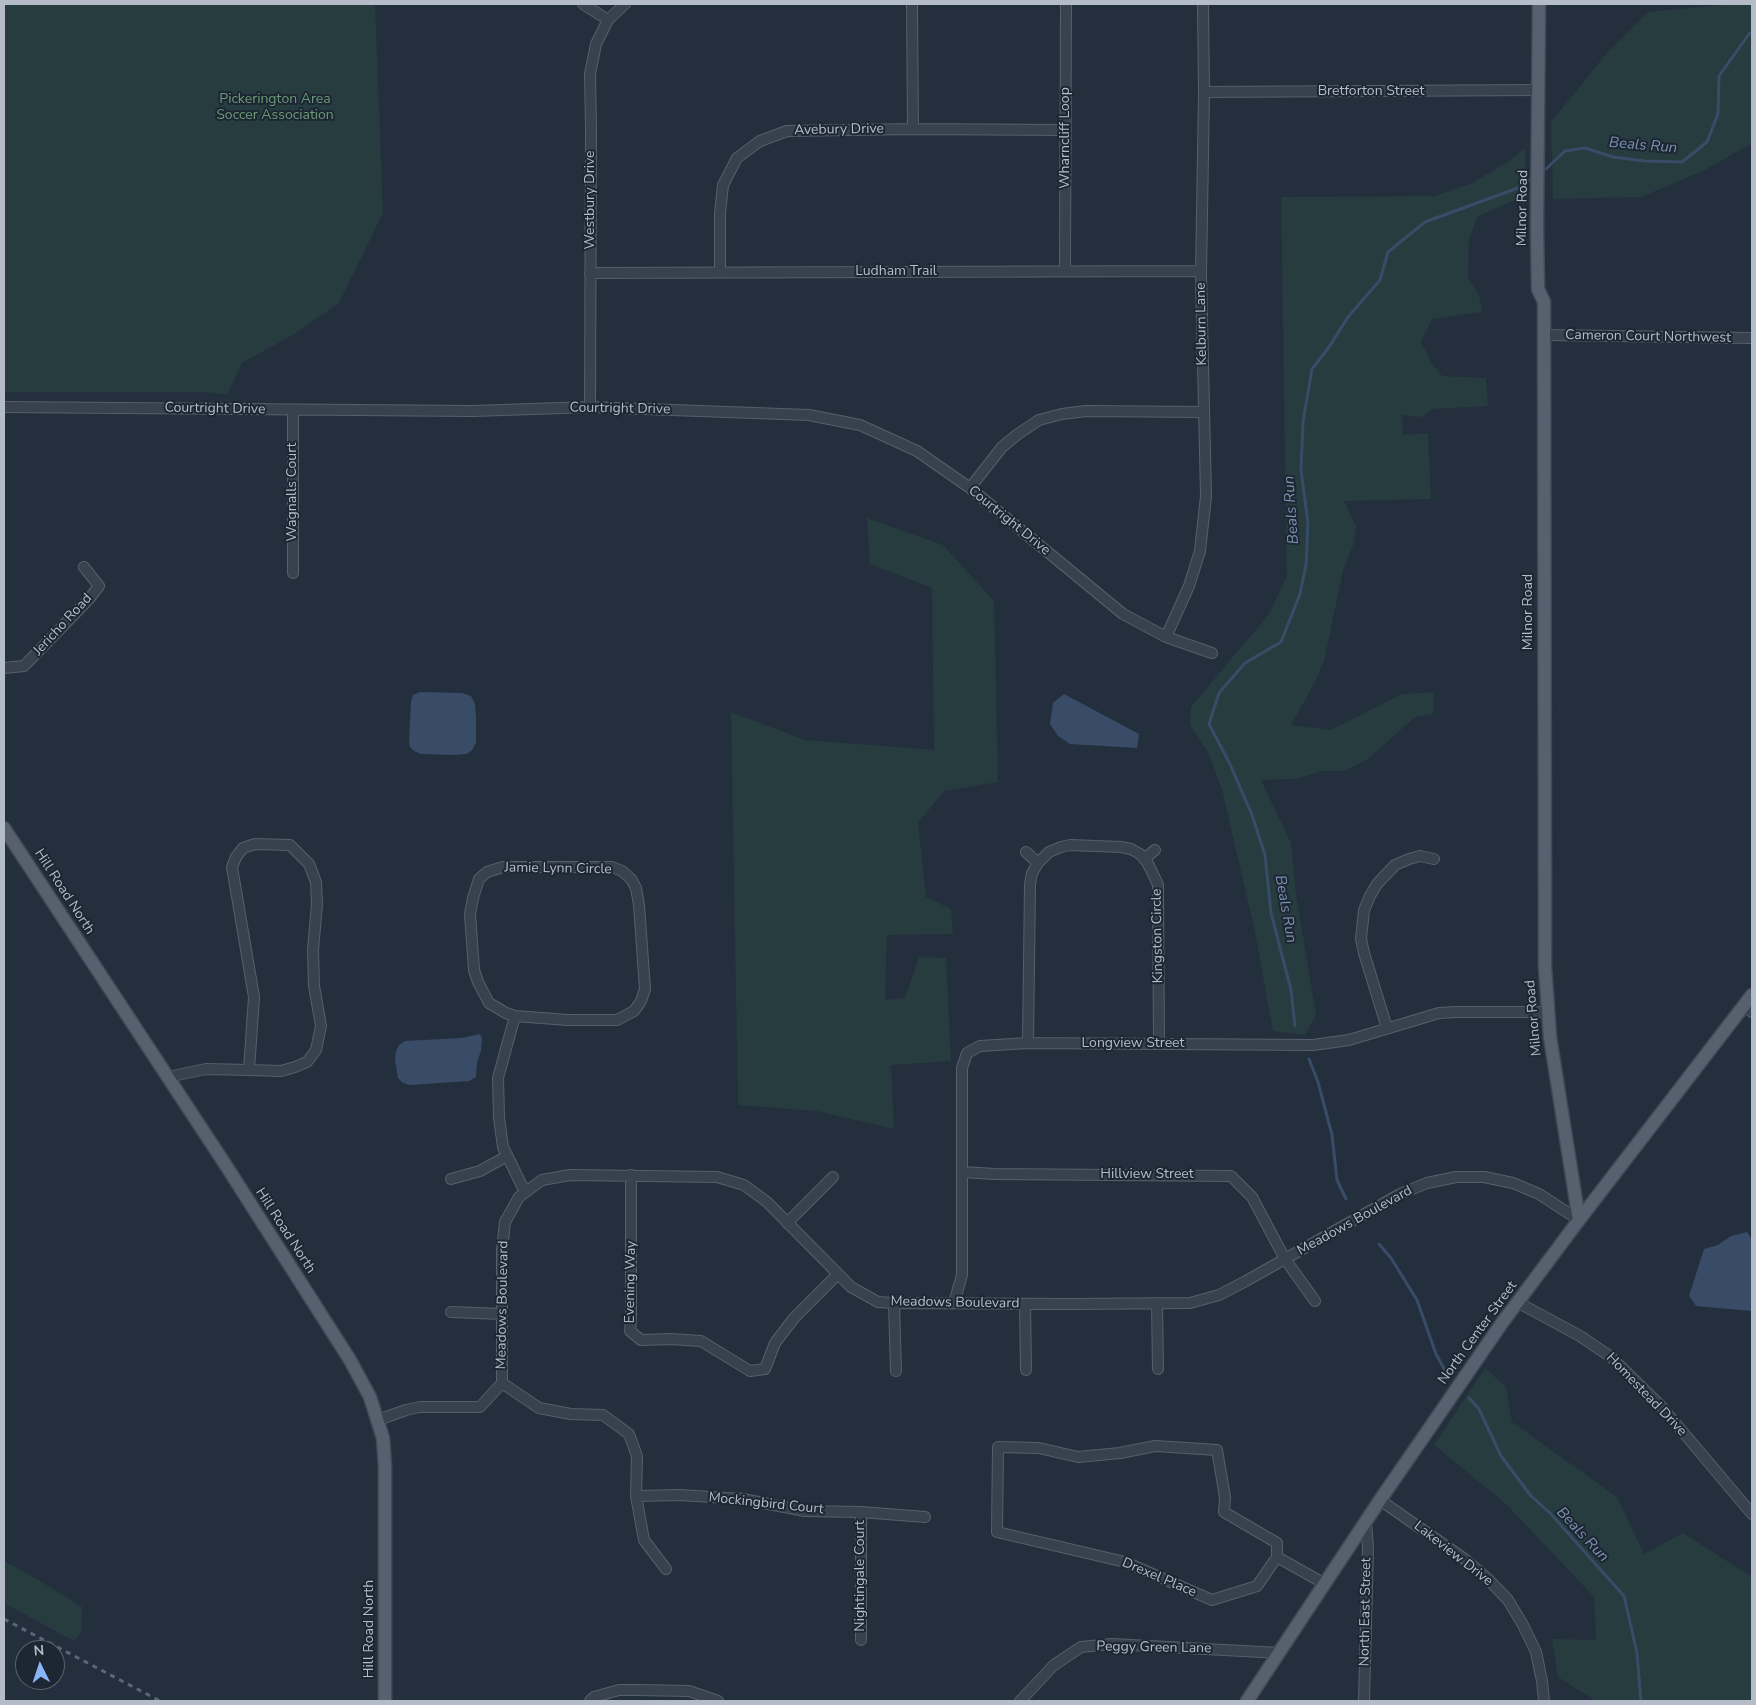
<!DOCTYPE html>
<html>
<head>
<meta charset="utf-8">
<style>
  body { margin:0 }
  #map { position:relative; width:1756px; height:1705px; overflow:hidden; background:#242f3e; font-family:"Nunito Sans",sans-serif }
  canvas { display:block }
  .frame { position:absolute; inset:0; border:5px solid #b4bcc9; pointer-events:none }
  .north { position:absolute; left:15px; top:1640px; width:50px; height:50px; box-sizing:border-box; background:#1d2633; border:1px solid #59626f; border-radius:50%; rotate:356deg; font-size:14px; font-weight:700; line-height:20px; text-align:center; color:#b4bcc9 }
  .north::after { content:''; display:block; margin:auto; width:18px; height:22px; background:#8ab4f8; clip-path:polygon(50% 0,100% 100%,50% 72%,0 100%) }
</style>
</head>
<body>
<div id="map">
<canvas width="1756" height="1705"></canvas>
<div class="frame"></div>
<div class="north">N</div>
</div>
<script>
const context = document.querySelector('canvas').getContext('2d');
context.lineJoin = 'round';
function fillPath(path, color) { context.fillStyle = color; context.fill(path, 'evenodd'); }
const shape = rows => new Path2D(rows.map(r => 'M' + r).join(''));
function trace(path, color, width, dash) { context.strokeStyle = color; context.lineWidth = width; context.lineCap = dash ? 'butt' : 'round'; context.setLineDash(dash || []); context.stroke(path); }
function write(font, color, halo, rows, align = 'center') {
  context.font = font + ' "Nunito Sans",sans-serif'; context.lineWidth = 4; context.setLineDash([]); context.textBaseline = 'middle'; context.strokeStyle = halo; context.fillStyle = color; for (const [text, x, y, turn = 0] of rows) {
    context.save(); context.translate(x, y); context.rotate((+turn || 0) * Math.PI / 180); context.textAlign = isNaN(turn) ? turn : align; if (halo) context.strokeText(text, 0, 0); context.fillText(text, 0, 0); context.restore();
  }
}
const green = shape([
  [4,4,375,4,383,213,339,303,291,336,242,363,227,395,206,392,4,392],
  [1731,4,1752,4,1752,143,1705,170,1641,197,1553,199,1551,122,1606,54,1648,12],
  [1525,148,1526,195,1477,217,1469,240,1468,278,1479,295,1482,312,1432,319,1421,342,1431,362,1442,376,1486,378,1488,406,1432,409,1421,417,1402,415,1403,435,1428,433,1431,499,1344,501,1356,526,1354,543,1343,571,1324,661,1315,682,1291,725,1331,730,1402,694,1434,692,1433,714,1415,717,1368,759,1344,771,1322,771,1296,779,1261,780,1291,843,1296,894,1316,1015,1305,1035,1273,1031,1254,927,1222,790,1208,752,1190,725,1191,707,1269,614,1287,576,1281,197,1435,196,1472,183,1506,163],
  [867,518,943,545,994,601,998,782,944,791,918,823,926,897,951,909,953,934,887,935,885,1000,905,998,919,957,946,958,951,1061,891,1065,894,1129,817,1111,738,1105,731,712,805,740,934,750,932,588,870,564],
  [1485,1368,1506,1387,1512,1422,1617,1497,1644,1554,1683,1533,1752,1577,1752,1701,1593,1701,1593,1699,1558,1677,1552,1639,1596,1640,1594,1597,1505,1503,1434,1445],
  [4,1561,37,1579,82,1607,81,1632,74,1641,4,1603]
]);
const water = shape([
  [420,692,462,693,471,696,475,704,476,719,476,743,472,750,467,754,453,755,421,754,414,751,410,747,409,740,411,702,413,695],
  [1064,694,1139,734,1137,748,1070,744,1058,736,1050,724,1053,703],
  [480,1034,482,1039,481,1051,477,1062,476,1077,469,1081,410,1085,403,1083,398,1078,395,1060,396,1051,399,1045,405,1041,462,1038],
  [1747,1232,1752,1240,1752,1311,1696,1306,1689,1296,1704,1249,1718,1245,1731,1236]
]);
const stream = shape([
  [1546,169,1565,151,1585,148,1613,157,1645,161,1682,162,1707,142,1718,114,1719,76,1749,34,1752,33],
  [1295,1026,1291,990,1271,913,1265,855,1252,815,1230,764,1209,724,1219,693,1245,663,1281,642,1300,594,1306,565,1308,523,1301,470,1303,422,1312,369,1329,347,1348,317,1380,280,1388,252,1425,222,1518,188,1532,178],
  [1309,1059,1318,1082,1332,1135,1337,1180,1346,1199],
  [1379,1244,1391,1258,1417,1300,1436,1354,1446,1372],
  [1469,1398,1479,1409,1501,1456,1531,1496,1550,1513,1624,1596,1637,1653,1641,1701]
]);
const minor = shape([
  [583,4,608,20],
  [912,4,913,129],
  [1204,92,1538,90],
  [1065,271,1066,4],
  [590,273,1201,271],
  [720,273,720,213,723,185,737,158,760,141,787,131,913,129,1066,130],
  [1544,335,1752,338],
  [4,407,473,411,590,407,809,415,860,425,917,451,970,488,1123,614,1166,637,1212,653],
  [590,407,591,129,590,74,596,44,608,20,625,4],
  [970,488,1002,447,1018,434,1039,420,1062,414,1086,411,1204,412],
  [293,573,293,410],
  [1166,637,1189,586,1200,551,1206,496,1201,275,1204,92,1203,4],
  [4,668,24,666,89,599,99,586,84,567],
  [1026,852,1038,863],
  [1144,859,1155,850],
  [503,867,612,867,622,871,631,879,636,888,639,905,645,989,641,1001,634,1011,617,1020,568,1020,515,1016,506,1013,489,1003,478,982,474,970,470,914,473,898,479,879,487,872,503,867],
  [1744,1006,1752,1012],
  [515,1016,498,1078,499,1118,503,1147,525,1192],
  [1387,1028,1364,953,1361,939,1364,910,1370,896,1377,884,1395,865,1409,859,1420,856,1434,859],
  [1028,1043,1030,884,1032,873,1038,863,1049,852,1061,847,1070,845,1121,847,1131,849,1140,854,1147,862,1154,876,1158,885,1159,1044],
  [168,1077,206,1069,249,1070,281,1071,295,1067,307,1062,316,1050,321,1026,314,986,313,950,317,904,316,882,309,864,290,845,255,844,243,848,236,857,232,867,254,997,249,1070],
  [962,1172,995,1174,1231,1176,1252,1197,1285,1259,1315,1301],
  [631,1175,631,1319,630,1331,641,1340,671,1339,701,1341,750,1371,765,1369,775,1343,794,1318,838,1274],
  [451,1179,480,1171,507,1156],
  [787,1223,833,1177],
  [1517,1302,1580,1336,1611,1357,1661,1406,1752,1514],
  [894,1303,896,1371],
  [954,1303,962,1275,962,1068,967,1053,980,1046,1028,1043,1313,1045,1349,1040,1439,1013,1457,1012,1547,1012],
  [1157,1303,1158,1369],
  [1025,1304,1026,1370],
  [451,1312,502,1314],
  [502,1383,539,1408,571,1414,603,1415,629,1434,637,1456,636,1496,644,1540,666,1569],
  [378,1420,406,1410,420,1407,480,1407,502,1383,502,1250,505,1222,519,1197,542,1180,570,1175,717,1177,744,1185,767,1202,851,1287,878,1302,894,1303,1071,1304,1190,1303,1219,1295,1246,1281,1400,1194,1427,1183,1456,1177,1484,1177,1513,1183,1539,1194,1579,1220],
  [636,1496,679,1495,743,1499,805,1511,861,1512,925,1517],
  [1380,1500,1466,1560,1488,1579,1508,1600,1523,1625,1536,1652,1542,1681,1544,1701],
  [1277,1557,1257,1586,1212,1600,1125,1562,997,1532,998,1447,1039,1448,1078,1457,1120,1453,1155,1446,1217,1450,1225,1497,1224,1512,1277,1543,1277,1557,1325,1584],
  [861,1640,861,1512],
  [590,1701,594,1697,619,1690,638,1690,689,1691,718,1701],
  [1020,1701,1054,1665,1081,1647,1112,1644,1280,1653],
  [1364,1701,1368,1548,1366,1522]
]);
const major = shape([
  [1539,4,1537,225,1538,289,1544,302,1545,967,1550,1037,1579,1220],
  [4,828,225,1164,350,1360,370,1397,383,1438,385,1466,385,1701],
  [1247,1701,1380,1500,1502,1323,1579,1220,1752,995]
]);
const rail = shape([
  [4,1619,160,1701]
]);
const streetNames = [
  ["Bretforton Street",1371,92],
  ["Avebury Drive",839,130,-1],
  ["Wharncliff Loop",1066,138,-90],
  ["Westbury Drive",591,200,-90],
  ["Milnor Road",1523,208,-89],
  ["Ludham Trail",896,272],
  ["Kelburn Lane",1202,324,-91],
  ["Cameron Court Northwest",1648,337,1],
  ["Courtright Drive",215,409,1],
  ["Courtright Drive",620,409,1],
  ["Wagnalls Court",293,492,-90],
  ["Courtright Drive",1009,521,39],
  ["Milnor Road",1529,612,-90],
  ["Jericho Road",63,625,-47],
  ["Jamie Lynn Circle",558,869,1],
  ["Hill Road North",64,892,57],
  ["Kingston Circle",1158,936,-91],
  ["Milnor Road",1534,1018,-95],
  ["Longview Street",1133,1044],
  ["Hillview Street",1147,1175],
  ["Meadows Boulevard",1355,1221,-29],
  ["Hill Road North",285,1231,57],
  ["Evening Way",631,1282,-89],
  ["Meadows Boulevard",955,1303,1],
  ["Meadows Boulevard",503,1305,-89],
  ["North Center Street",1478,1333,-54],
  ["Homestead Drive",1646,1395,46],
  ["Mockingbird Court",766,1504,6],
  ["Lakeview Drive",1453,1554,38],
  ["Nightingale Court",861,1576,-90],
  ["Drexel Place",1159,1578,23],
  ["North East Street",1366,1612,-89],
  ["Hill Road North",370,1629,-90],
  ["Peggy Green Lane",1154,1648,1]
];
const parkNames = [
  ["Pickerington Area",275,100],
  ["Soccer Association",275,116]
];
const waterNames = [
  ["Beals Run",1643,146,5],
  ["Beals Run",1292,510,-94],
  ["Beals Run",1285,909,80],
  ["Beals Run",1582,1535,47]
];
fillPath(green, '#263c3f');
fillPath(water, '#394c67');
trace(stream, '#394c67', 3);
trace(minor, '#565f6c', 12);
trace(major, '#414a57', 15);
trace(minor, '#38414e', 10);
trace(major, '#56606e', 12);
trace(rail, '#5a6575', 3, [5, 5]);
write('14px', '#b4bcc9', '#1d2633', streetNames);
write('14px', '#6b9a76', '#1d2633', parkNames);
write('italic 15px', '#7c92b1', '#1d2633', waterNames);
</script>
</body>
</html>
